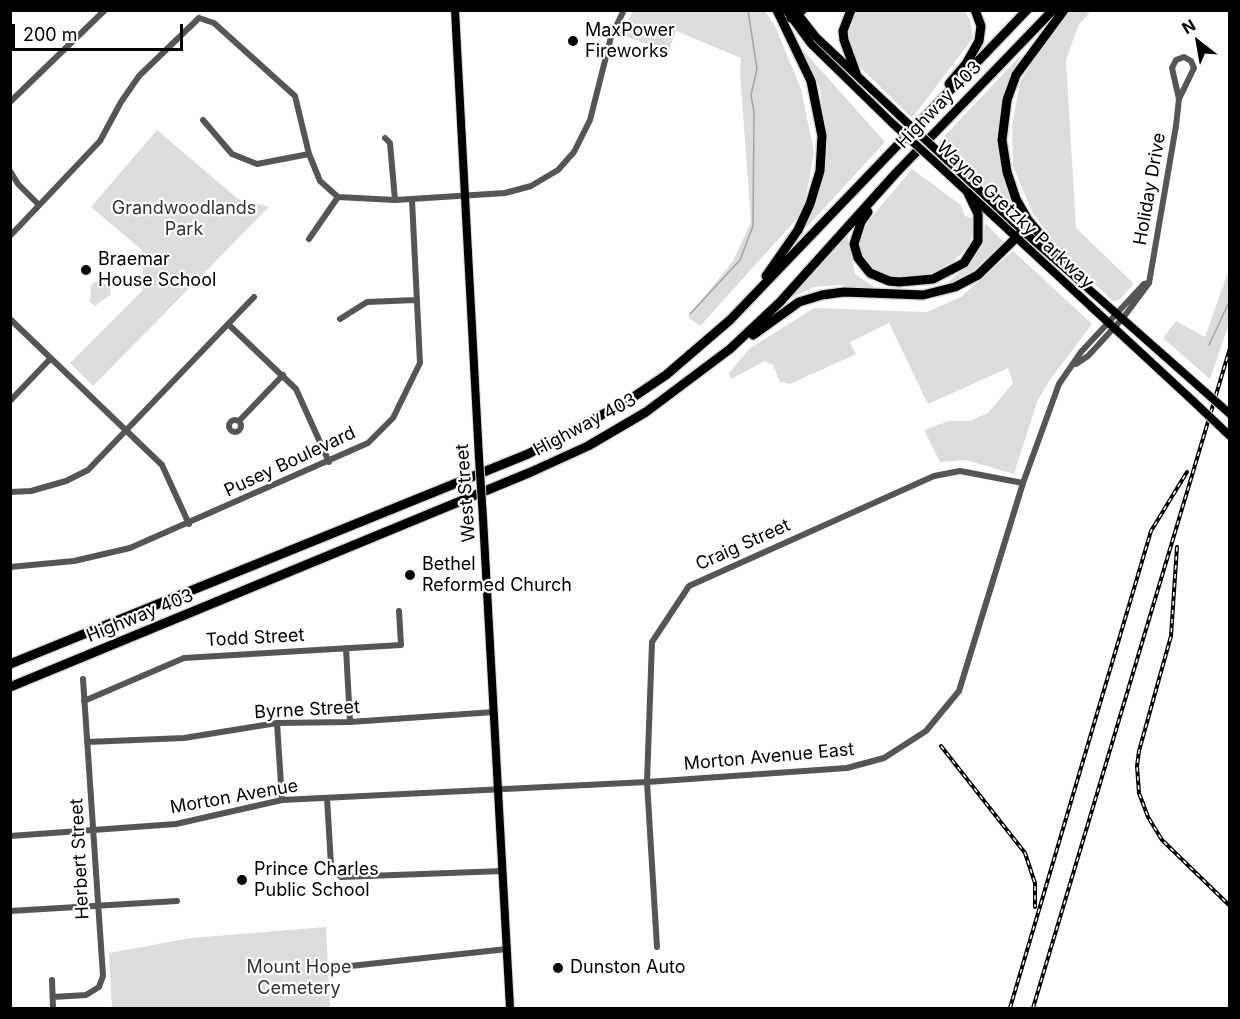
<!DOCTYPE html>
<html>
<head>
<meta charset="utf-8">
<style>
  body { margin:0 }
  #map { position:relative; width:1240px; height:1019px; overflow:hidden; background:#fff; font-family:Inter,sans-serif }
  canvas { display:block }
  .frame { position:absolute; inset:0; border:12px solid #000; pointer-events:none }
  .north { position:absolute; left:1168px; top:12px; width:60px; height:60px; -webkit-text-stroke:4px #fff; paint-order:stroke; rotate:329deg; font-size:16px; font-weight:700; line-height:24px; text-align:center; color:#000 }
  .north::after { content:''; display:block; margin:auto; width:21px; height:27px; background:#000; clip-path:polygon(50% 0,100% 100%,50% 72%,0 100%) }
  .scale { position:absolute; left:12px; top:24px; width:171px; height:27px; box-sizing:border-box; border:3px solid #000; border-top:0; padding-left:8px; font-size:18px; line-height:21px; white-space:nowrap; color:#000; -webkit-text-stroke:4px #fff; paint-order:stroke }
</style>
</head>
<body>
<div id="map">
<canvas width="1240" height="1019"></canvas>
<div class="frame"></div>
<div class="north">N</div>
<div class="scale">200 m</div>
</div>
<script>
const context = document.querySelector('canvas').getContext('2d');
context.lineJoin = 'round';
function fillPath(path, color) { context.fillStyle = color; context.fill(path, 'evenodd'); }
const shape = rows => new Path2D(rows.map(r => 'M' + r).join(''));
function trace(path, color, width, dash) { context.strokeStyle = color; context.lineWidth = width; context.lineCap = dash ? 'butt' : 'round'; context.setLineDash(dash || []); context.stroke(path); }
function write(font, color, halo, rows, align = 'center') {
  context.font = font + ' Inter,sans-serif'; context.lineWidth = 4.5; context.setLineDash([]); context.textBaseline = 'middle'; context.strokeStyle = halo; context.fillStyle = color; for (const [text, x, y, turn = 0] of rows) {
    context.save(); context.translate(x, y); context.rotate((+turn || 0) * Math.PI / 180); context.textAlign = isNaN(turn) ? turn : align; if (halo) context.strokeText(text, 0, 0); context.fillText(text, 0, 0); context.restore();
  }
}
const green = shape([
  [633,11,765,11,775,26,801,89,814,153,803,212,700,326,688,317,733,261,751,222,740,73,741,58,676,31,668,52,620,34],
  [857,11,964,11,970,19,973,38,912,118,855,62,848,48,849,23],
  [1071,11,1091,11,1078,26,1066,61,1076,228,1134,284,1119,300,1113,301,1066,257,1033,214,1013,166,1012,126,1020,82,1045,41],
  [801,48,885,142,801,233,807,220,824,126,820,88],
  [1021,55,1002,98,998,144,1005,179,1028,228,938,143],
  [157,130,238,199,269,207,93,386,70,363,143,290,142,250,91,207],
  [912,169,961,205,965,216,972,218,974,223,970,245,951,264,929,274,898,278,876,272,863,261,859,243,869,220],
  [985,223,1004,242,970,274,945,285,974,259,983,241],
  [847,235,855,274,880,291,840,285,814,287,782,302],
  [1013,251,1092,324,1049,381,1037,402,1014,474,966,460,940,462,924,430,948,421,970,421,988,413,1013,383,1008,368,928,404,889,323,850,342,856,354,790,384,780,382,773,365,765,361,731,379,729,373,749,349,814,308,927,312,961,297],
  [1229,269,1229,324,1210,379,1163,338,1176,321,1205,337],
  [97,281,110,285,111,294,95,306,90,302,91,285],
  [326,927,330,1008,112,1008,109,953,191,938]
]);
const stream = shape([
  [690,314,740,260,753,226,754,112,751,95,757,69,748,10],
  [1209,345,1230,300]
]);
const minor = shape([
  [199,18,214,23,295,96,309,154,320,181,338,197,395,200,505,193,531,186,558,170,574,152,590,120,611,37,624,10],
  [10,102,105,10],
  [203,120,232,154,257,164,309,154],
  [385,138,390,143,395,200],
  [10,171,18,184,39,205],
  [10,236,100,141,121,102,139,76,199,18],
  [309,239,338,197],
  [10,319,162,465,189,524],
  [340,319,367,302,415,300],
  [228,324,296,389,329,462],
  [1076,364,1088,356,1123,318,1149,283,1176,126,1179,99,1172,68,1176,60,1184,57,1191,61,1194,68,1179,99],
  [10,401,50,359],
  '229 426a6 6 0 1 1 12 0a6 6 0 1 1-12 0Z',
  [239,421,283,375],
  [10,492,31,491,66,481,88,470,254,297],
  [10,567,74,561,130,548,368,443,393,418,420,363,412,200],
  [346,648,350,722],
  [84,701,184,658,401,645,399,611],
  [277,723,282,800],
  [87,742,184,738,277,723,350,722,494,712],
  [327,798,331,865,341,877,503,871],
  [10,836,176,824,282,800,647,782,847,768,884,758,926,731,959,691,1023,483,1059,384,1081,352,1144,284,1149,283],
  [10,911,177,901],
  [657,947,647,782,652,642,689,586,934,476,960,471,1023,483],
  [332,968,507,949],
  [52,980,53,1008],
  [53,997,86,995,99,987,103,976,83,679]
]);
const major = shape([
  [455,10,479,458],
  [786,10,811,44,892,123],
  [795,10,816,37,901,117],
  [945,158,1023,231,1203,390],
  [936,163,1193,401],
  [483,518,510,1008]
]);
const highway = shape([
  [851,10,843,31,844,40,856,73],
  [791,18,802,10],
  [949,84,966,64,979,41,981,26,975,10],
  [868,212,861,222,854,244,858,258,870,273,889,281,899,282,933,279,964,263,978,241,978,214,968,193],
  [1060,262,1055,252,1028,220,1016,199,1007,172,1002,140,1007,100,1016,75,1064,10],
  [766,276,798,230,810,204,820,171,822,136,811,81,777,10],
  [753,335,799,302,822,295,844,292,923,295,955,287,978,275,1023,231],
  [10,664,528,454,626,402,666,375,730,320,1027,10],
  [10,687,531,472,588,446,646,412,730,349,780,302,896,173,1053,10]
]);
const rail = shape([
  [1177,547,1171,636,1139,751,1137,766,1139,793,1148,817,1162,840,1230,906],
  [941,746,1025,853,1035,883,1035,907],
  [1010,1008,1151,531,1187,472],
  [1033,1008,1230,348]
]);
const majorBridge = shape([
  [901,117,945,158],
  [892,123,936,163],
  [1203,390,1230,414],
  [1193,401,1230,436],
  [479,458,483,518]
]);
const markers = [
  [573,41,6,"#000"],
  [86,270,6,"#000"],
  [410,575,6,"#000"],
  [242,880,6,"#000"],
  [558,968,6,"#000"]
];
const poiNames = [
  ["MaxPower",585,31],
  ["Fireworks",585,52],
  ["Braemar",98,260],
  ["House School",98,281],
  ["Bethel",422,565],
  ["Reformed Church",422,586],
  ["Prince Charles",254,870],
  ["Public School",254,891],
  ["Dunston Auto",570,968]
];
const streetNames = [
  ["Highway 403",939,105,-46],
  ["Holiday Drive",1150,189,-80],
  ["Wayne Gretzky Parkway",1015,215,43],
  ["Highway 403",585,425,-28],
  ["Pusey Boulevard",290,462,-25],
  ["West Street",466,493,-94],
  ["Craig Street",743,545,-24],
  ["Highway 403",140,616,-22],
  ["Todd Street",255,638,-3],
  ["Byrne Street",307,710,-3],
  ["Morton Avenue East",769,757,-5],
  ["Morton Avenue",234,797,-10],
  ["Herbert Street",80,859,-93]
];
const parkNames = [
  ["Grandwoodlands",184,209],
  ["Park",184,230],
  ["Mount Hope",299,968],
  ["Cemetery",299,989]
];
fillPath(green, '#dcdcdc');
trace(stream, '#a3a3a3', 1.5);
trace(major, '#dbdbdb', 10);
trace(highway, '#dbdbdb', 12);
trace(minor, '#555', 6);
trace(major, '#000', 8);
trace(highway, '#000', 9);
trace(rail, '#000', 4);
trace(rail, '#fff', 1.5, [4.5]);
trace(majorBridge, '#dbdbdb', 10, []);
trace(majorBridge, '#000', 8);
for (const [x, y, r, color] of markers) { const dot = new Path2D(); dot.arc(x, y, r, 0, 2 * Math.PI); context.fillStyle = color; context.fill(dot); trace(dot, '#fff', 2); }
write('18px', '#000', '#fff', poiNames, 'left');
write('18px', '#000', '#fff', streetNames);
write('18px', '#333', '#fff', parkNames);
</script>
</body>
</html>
